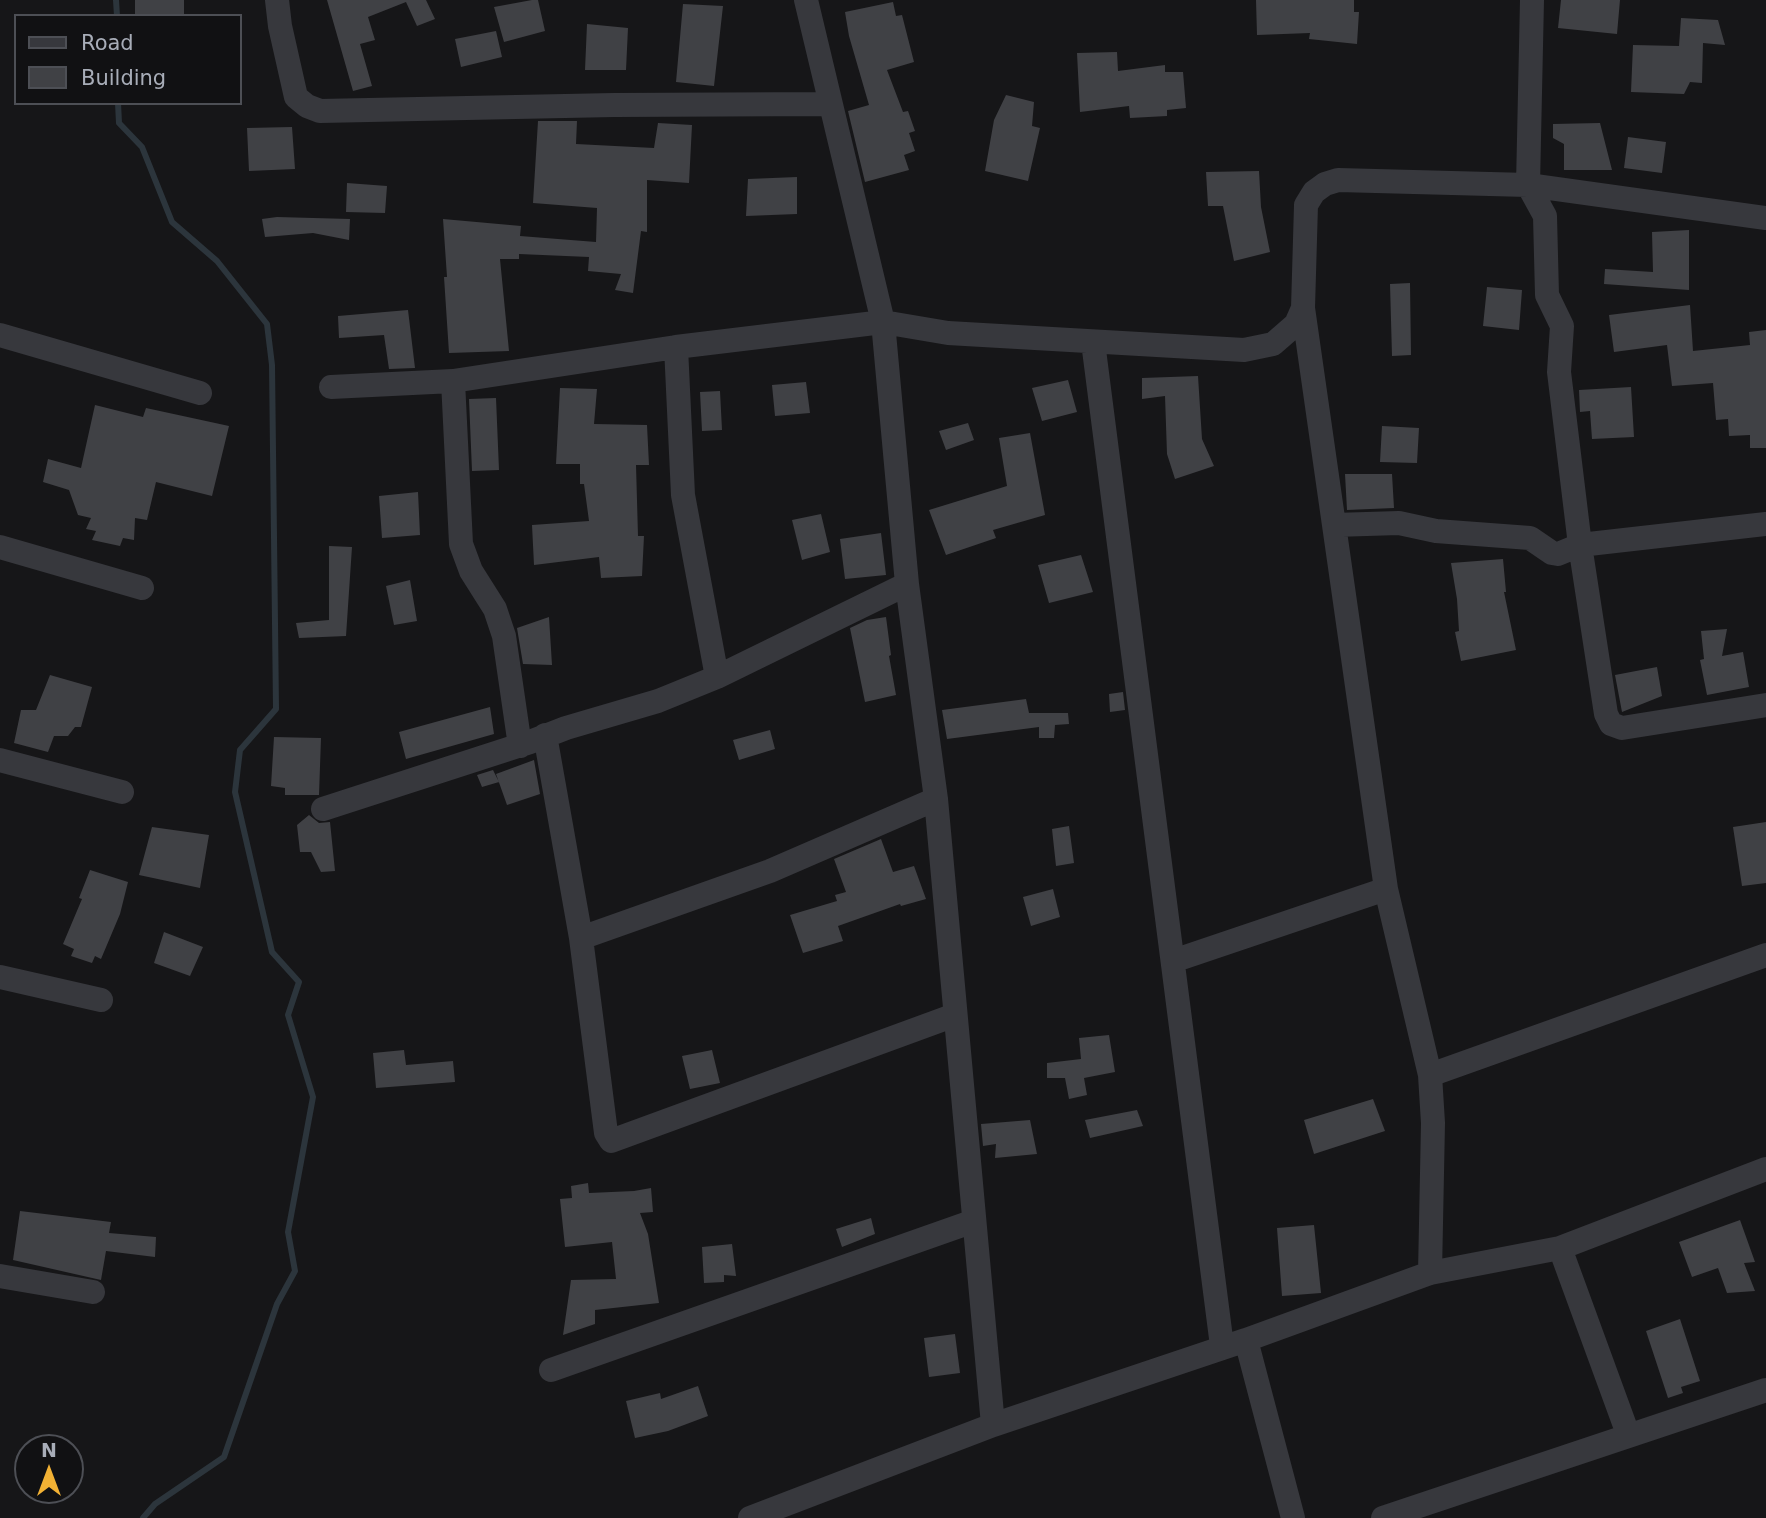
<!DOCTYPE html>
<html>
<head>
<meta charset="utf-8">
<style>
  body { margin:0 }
  #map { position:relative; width:1766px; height:1518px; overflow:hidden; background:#161618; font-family:"DejaVu Sans",sans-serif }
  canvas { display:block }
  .legend { position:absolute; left:14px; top:14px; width:228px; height:91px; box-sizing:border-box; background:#111113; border:2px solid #4d4f55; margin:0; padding:9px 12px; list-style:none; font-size:21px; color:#a8adb8 }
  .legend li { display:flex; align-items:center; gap:14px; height:35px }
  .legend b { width:35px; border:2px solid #4d4f55 }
  .north { position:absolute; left:14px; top:1434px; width:70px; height:70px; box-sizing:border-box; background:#111113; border:2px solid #4d4f55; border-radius:50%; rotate:0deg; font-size:19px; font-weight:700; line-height:28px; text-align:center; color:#a8adb8 }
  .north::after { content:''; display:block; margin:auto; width:24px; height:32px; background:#f2b134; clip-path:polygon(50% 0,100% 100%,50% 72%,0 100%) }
</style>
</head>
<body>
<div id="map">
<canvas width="1766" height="1518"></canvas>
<ul class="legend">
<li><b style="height:9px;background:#37383d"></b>Road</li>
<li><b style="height:19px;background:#404145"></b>Building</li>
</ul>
<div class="north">N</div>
</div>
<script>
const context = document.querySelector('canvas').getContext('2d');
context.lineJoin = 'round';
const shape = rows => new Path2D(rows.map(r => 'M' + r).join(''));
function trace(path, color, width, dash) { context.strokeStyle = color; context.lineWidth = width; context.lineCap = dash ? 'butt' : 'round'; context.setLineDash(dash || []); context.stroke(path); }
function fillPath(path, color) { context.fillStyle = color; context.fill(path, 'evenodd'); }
const stream = shape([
  [116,0,117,16],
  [118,103,119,123,142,147,172,222,217,261,267,324,272,365,276,709,240,750,235,792,272,952,299,982,288,1015,313,1097,288,1232,295,1271,277,1304,224,1457,155,1504,143,1518]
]);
const building = shape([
  [135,0,184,0,184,16,135,16],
  [327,0,426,0,435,19,417,26,406,2,368,17,375,40,360,44,372,86,353,91],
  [532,0,538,0,545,31,504,42,494,7],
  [1256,0,1354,0,1354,12,1359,12,1357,44,1309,39,1310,33,1257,35],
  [1561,0,1620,0,1617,34,1558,28],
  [893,2,896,16,902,15,914,62,887,70,903,112,908,111,915,131,909,133,915,151,904,155,909,170,865,182,848,111,869,105,849,36,845,12],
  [683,4,723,6,714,86,676,82],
  [1681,18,1718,20,1725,45,1703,43,1702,83,1690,82,1684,94,1631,92,1633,45,1679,46],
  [587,24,628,28,626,70,585,70],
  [496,31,502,57,461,67,455,39],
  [1117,52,1118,71,1165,65,1165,72,1183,72,1186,108,1167,110,1167,116,1130,118,1129,106,1080,112,1077,53],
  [1006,95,1034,102,1032,126,1040,128,1028,181,985,171,994,120],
  [538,121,577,121,576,144,654,148,658,123,692,125,689,183,647,180,647,232,641,231,633,293,615,290,621,274,588,271,589,257,519,254,519,259,500,259,509,351,449,353,444,277,447,277,443,219,521,226,520,236,596,242,597,208,533,203],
  [1600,123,1612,170,1564,170,1564,144,1553,138,1553,124],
  [292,127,295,169,249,171,247,128],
  [1628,137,1666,142,1662,173,1624,168],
  [1259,171,1261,207,1270,252,1234,261,1223,206,1208,206,1206,172],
  [797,177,797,214,746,216,748,179],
  [347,183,387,186,385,213,346,212],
  [277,217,350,219,349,240,313,233,265,237,262,219],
  [1689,230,1689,290,1604,284,1605,269,1653,272,1652,232],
  [1410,283,1411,355,1392,356,1390,284],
  [1487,287,1522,290,1519,330,1483,326],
  [1690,305,1693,351,1750,345,1749,332,1766,330,1766,448,1750,448,1750,435,1729,436,1728,419,1716,420,1713,383,1672,386,1667,345,1614,352,1609,315],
  [408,310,415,368,389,369,384,335,339,338,338,316],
  [1198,376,1202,439,1214,466,1175,479,1167,454,1165,396,1142,399,1142,378],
  [1068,380,1077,412,1042,421,1032,388],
  [806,382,810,413,775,416,772,385],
  [1631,387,1634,437,1592,439,1590,411,1580,412,1579,390],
  [560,388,597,389,594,424,647,425,649,465,636,465,638,536,644,536,642,576,601,578,599,557,534,565,532,525,589,521,584,484,580,484,580,464,556,464],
  [720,391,722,430,702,431,700,392],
  [496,398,499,470,472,471,469,399],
  [95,405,143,417,146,408,229,426,212,496,156,482,147,520,135,518,134,540,123,538,120,546,92,540,96,531,86,529,91,518,78,515,69,490,43,482,48,459,81,468],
  [968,423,974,440,946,450,939,431],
  [1382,426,1419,428,1417,463,1380,462],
  [1030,433,1045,515,993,530,996,538,946,555,929,510,1007,486,999,438],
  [1345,474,1392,474,1394,508,1347,510],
  [418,492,420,535,382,538,379,496],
  [821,514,830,552,802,560,792,520],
  [881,533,886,575,845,579,840,539],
  [329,546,352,547,346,636,299,638,296,623,329,620],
  [1081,555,1093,592,1049,603,1038,565],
  [1503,559,1506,592,1504,592,1516,650,1461,661,1455,632,1459,631,1457,599,1451,563],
  [410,580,417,621,394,625,386,586],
  [549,617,552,665,523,664,517,628],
  [886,617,891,655,889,656,896,695,865,702,850,628,867,620],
  [1727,629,1722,656,1743,652,1749,687,1707,695,1700,660,1704,659,1701,631],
  [1657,667,1662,696,1622,712,1615,675],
  [50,675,92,687,81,727,75,727,68,736,54,736,48,752,14,743,21,710,36,710],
  [1123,692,1125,710,1110,712,1109,694],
  [1026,699,1029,713,1068,713,1069,724,1055,725,1054,738,1039,738,1039,727,947,739,942,710],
  [490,707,494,734,406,759,399,732],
  [770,730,775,749,739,760,733,740],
  [274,737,321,738,319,795,285,795,285,788,271,786],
  [534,760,540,794,507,805,496,774],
  [493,770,499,782,482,787,477,775],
  [309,815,319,823,330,822,335,871,321,872,311,852,300,852,297,825],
  [1766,822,1766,883,1742,886,1733,827],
  [1069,826,1074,863,1056,866,1052,829],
  [152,827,209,835,200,888,139,875],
  [881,839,893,872,914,866,926,899,901,906,900,904,838,926,843,941,803,953,790,915,837,901,835,895,846,892,834,859],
  [90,870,128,882,120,914,101,959,95,956,92,963,71,956,74,949,63,944,82,899,79,898],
  [1053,889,1060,917,1031,926,1023,897],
  [164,932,203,947,190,976,154,963],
  [1109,1035,1115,1072,1084,1078,1087,1095,1069,1099,1065,1078,1047,1078,1047,1063,1081,1059,1079,1038],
  [404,1050,406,1065,453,1061,455,1082,376,1088,373,1053],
  [712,1050,720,1083,690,1089,682,1056],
  [1373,1099,1385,1131,1314,1154,1304,1120],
  [1137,1110,1143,1126,1090,1138,1085,1120],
  [1030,1120,1037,1154,995,1158,996,1144,983,1146,981,1124],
  [588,1183,589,1193,634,1191,651,1188,653,1212,640,1213,648,1234,659,1303,595,1310,595,1324,563,1335,571,1280,616,1279,612,1242,565,1247,560,1199,572,1198,571,1186],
  [20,1211,111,1222,109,1233,156,1237,155,1257,106,1251,101,1280,13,1260],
  [871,1218,875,1234,842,1247,836,1229],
  [1740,1220,1755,1262,1744,1263,1755,1291,1727,1293,1718,1268,1692,1277,1679,1242],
  [1314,1225,1321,1293,1282,1296,1277,1228],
  [732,1244,736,1276,724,1275,724,1282,704,1283,702,1247],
  [1680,1319,1700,1381,1681,1387,1683,1393,1668,1398,1646,1331],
  [955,1334,960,1373,929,1377,924,1338],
  [698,1386,708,1416,668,1431,635,1438,626,1401,660,1393,661,1399]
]);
const minor = shape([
  [277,0,280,26,296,97,307,106,320,111,614,105,829,104],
  [806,0,883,322,907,584,936,799,993,1425],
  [1532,0,1528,185,1545,216,1547,295,1562,326,1559,372,1580,545,1606,714,1611,724,1622,728,1766,705],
  [1303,308,1386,889,1430,1075,1433,1123,1430,1273],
  [0,335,200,393],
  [1093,342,1222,1346],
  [676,347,683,495,717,677],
  [453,381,461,544,471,571,495,609,504,636,520,746],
  [331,387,453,381,676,347,883,322,948,333,1244,350,1273,344,1296,324,1303,308,1306,205,1314,192,1325,184,1338,180,1528,185,1766,218],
  [1334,525,1399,523,1436,531,1530,538,1552,553,1558,554,1580,545,1766,524],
  [0,547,142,588],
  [545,735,581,938,606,1133,611,1141,955,1015],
  [0,760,122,792],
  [323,809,530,742,566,728,658,701,717,677,907,584],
  [581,938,770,871,936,799],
  [1173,961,1386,889],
  [0,977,101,1000],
  [1430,1075,1766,955],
  [1560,1248,1628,1434],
  [0,1276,93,1292],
  [1246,1340,1293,1518],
  [551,1370,974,1221],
  [750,1518,993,1425,1246,1340,1430,1273,1560,1248,1766,1169],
  [1383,1518,1766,1390]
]);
trace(stream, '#2c353c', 6);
fillPath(building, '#404145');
trace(minor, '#37383d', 24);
</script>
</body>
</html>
